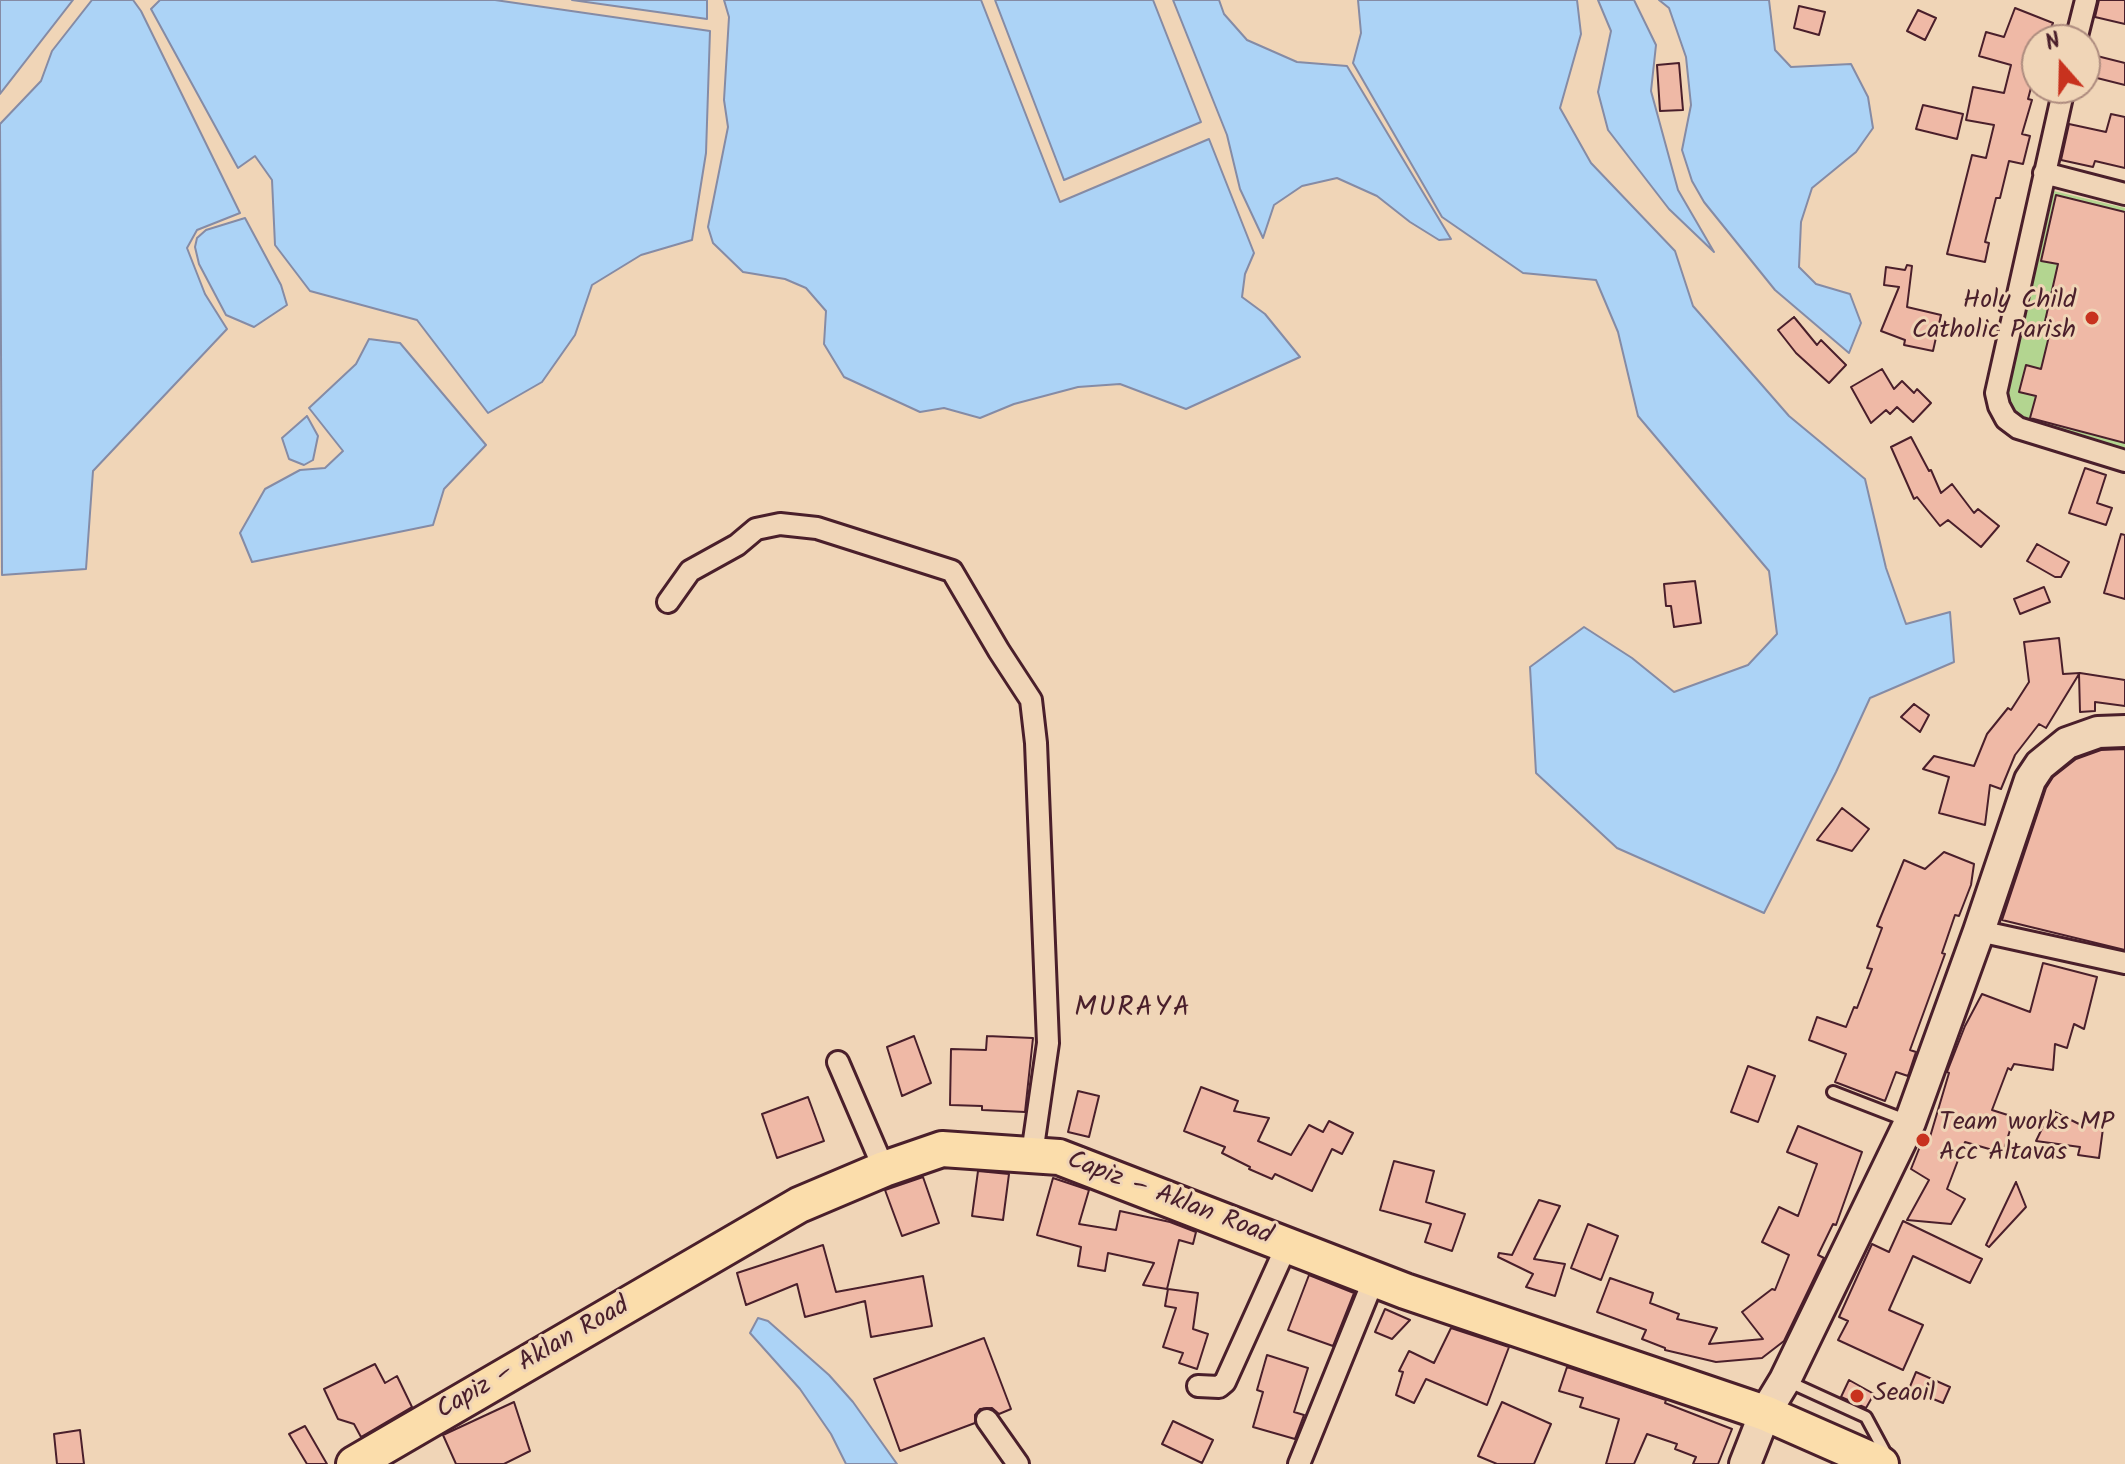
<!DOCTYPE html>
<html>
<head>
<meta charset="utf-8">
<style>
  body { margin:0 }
  #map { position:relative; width:2125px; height:1464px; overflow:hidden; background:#f0d5b7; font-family:Kalam,sans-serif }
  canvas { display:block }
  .north { position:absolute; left:2021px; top:24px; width:80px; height:80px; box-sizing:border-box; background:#f0d5b7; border:2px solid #ae8c7f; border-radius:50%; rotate:340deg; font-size:22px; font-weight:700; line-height:32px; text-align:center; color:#4a1f2b }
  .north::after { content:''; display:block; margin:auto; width:28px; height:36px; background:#c8321e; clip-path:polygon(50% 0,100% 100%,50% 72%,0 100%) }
</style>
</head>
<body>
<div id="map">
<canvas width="2125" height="1464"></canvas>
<div class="north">N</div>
</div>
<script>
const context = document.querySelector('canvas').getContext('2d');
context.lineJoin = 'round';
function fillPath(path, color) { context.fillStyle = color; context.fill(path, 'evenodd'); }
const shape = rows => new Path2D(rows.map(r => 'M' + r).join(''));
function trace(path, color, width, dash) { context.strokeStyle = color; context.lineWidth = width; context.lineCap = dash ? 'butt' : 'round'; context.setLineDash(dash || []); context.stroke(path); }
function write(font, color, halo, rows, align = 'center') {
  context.font = font + ' Kalam,sans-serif'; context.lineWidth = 6; context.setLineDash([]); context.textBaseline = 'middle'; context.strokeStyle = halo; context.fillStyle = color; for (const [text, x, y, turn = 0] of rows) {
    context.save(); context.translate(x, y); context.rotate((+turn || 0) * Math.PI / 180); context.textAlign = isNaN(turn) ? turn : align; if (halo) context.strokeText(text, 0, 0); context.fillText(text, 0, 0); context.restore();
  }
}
const green = shape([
  [2054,191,2125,208,2125,449,2021,417,2008,406,2007,398]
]);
const water = shape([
  [0,0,73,0,0,94,0,0],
  [92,0,133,0,141,11,240,213,197,230,187,248,205,294,227,329,93,471,86,569,2,575,0,124,41,81,52,51,92,0],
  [160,0,495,0,710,31,706,153,692,240,641,255,592,285,575,335,542,382,488,413,417,320,310,291,275,245,272,180,255,156,238,168,151,9,160,0],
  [572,0,707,0,707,19,572,0],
  [724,0,981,0,1060,202,1209,139,1254,253,1245,274,1242,297,1265,314,1300,357,1186,409,1120,384,1078,387,1014,404,980,418,944,408,920,412,844,377,824,344,826,311,806,288,785,279,743,272,713,243,708,227,728,127,724,100,729,17,724,0],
  [995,0,1153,0,1201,122,1064,180,995,0],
  [1173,0,1219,0,1224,14,1247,40,1297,62,1347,66,1451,239,1439,240,1410,222,1377,196,1337,178,1302,186,1274,205,1263,238,1240,189,1227,135,1173,0],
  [1358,0,1577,0,1581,34,1560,108,1591,163,1675,251,1693,306,1789,416,1865,479,1886,568,1906,624,1950,612,1954,662,1870,698,1836,772,1764,913,1617,848,1536,773,1530,667,1584,627,1632,658,1674,692,1748,665,1777,634,1769,571,1638,416,1618,332,1596,280,1523,273,1442,217,1353,63,1361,33,1358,0],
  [1598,0,1634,0,1656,45,1651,91,1678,190,1714,252,1669,209,1608,130,1598,92,1611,31,1598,0],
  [1659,0,1769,0,1775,50,1791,67,1851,64,1868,97,1873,128,1856,152,1812,188,1801,222,1799,267,1816,284,1850,294,1861,323,1849,353,1775,290,1704,202,1692,181,1682,150,1691,105,1686,57,1669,8,1659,0],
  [245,218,281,285,287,305,254,327,226,315,199,264,195,247,197,238,206,230,245,218],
  [369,339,400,343,486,445,444,489,433,525,252,562,240,533,265,489,300,470,325,468,343,451,309,408,356,364,369,339],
  [307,416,318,436,313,460,304,465,289,459,282,438,307,416],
  [758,1318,768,1321,829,1375,853,1402,897,1464,846,1464,831,1434,800,1389,750,1333,758,1318]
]);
const building = shape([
  [2099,0,2125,0,2125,24,2095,17,2099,0],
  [1799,6,1825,12,1819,35,1794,28,1799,6],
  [2015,8,2053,23,2046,40,2037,40,2037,65,2028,99,2032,100,2022,134,2030,136,2023,164,2009,161,2000,198,1996,198,1985,242,1989,243,1985,262,1947,254,1972,155,1986,158,1994,125,1966,120,1973,87,2004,93,2011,65,1979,56,1986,32,2004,37,2015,8],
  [1918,10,1936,18,1925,40,1907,31,1918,10],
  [2085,53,2125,63,2125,85,2085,75,2085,53],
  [1679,63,1683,110,1660,111,1657,65,1679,63],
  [1923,105,1963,114,1957,139,1916,129,1923,105],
  [2111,114,2125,117,2125,168,2095,161,2093,167,2061,160,2069,124,2106,132,2111,114],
  [2056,195,2125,212,2125,443,2030,418,2036,396,2019,392,2026,365,2041,369,2050,332,2043,330,2058,264,2041,261,2056,195],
  [1907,265,1912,266,1907,307,1941,315,1933,351,1904,345,1905,340,1881,331,1899,287,1884,285,1886,267,1905,270,1907,265],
  [1794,317,1817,345,1821,340,1846,365,1829,383,1796,353,1778,330,1794,317],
  [1882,369,1894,389,1902,381,1914,393,1917,389,1931,403,1913,422,1897,407,1890,414,1886,410,1871,423,1851,387,1882,369],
  [1911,437,1929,471,1931,470,1941,493,1952,484,1974,513,1978,509,1999,526,1981,547,1948,520,1940,526,1917,497,1914,499,1891,447,1911,437],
  [2085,468,2106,475,2097,503,2112,508,2106,525,2069,513,2085,468],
  [2121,534,2125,535,2125,599,2104,593,2121,534],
  [2037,544,2069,562,2061,577,2055,577,2027,561,2037,544],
  [1695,581,1701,623,1674,627,1671,606,1666,606,1664,584,1695,581],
  [2044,587,2050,602,2020,614,2014,599,2044,587],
  [2059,638,2063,674,2080,673,2125,680,2125,706,2095,702,2095,711,2080,712,2079,674,2046,728,2039,724,2015,755,2001,789,1990,785,1985,825,1939,813,1949,777,1923,769,1934,756,1974,766,1987,734,2008,708,2011,710,2029,682,2024,642,2059,638],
  [1914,704,1929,715,1920,732,1901,717,1914,704],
  [2125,749,2125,950,2002,920,2046,788,2053,777,2076,759,2101,750,2125,749],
  [1842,808,1869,829,1852,851,1817,840,1842,808],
  [1944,852,1974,864,1971,885,1959,916,1955,915,1942,953,1945,954,1910,1050,1916,1052,1908,1076,1896,1072,1885,1101,1835,1082,1846,1054,1809,1040,1817,1017,1846,1027,1854,1007,1857,1008,1872,969,1867,968,1882,928,1877,926,1904,860,1925,869,1944,852],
  [2043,963,2097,977,2084,1029,2074,1024,2067,1048,2055,1044,2053,1070,2014,1064,2011,1070,2008,1068,1992,1110,2014,1117,2003,1153,1965,1142,1947,1189,1965,1199,1951,1224,1907,1220,1929,1180,1911,1169,1921,1144,1927,1147,1949,1073,1947,1072,1965,1026,1982,994,2030,1012,2043,963],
  [914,1036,931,1083,902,1096,887,1047,914,1036],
  [987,1036,1033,1038,1025,1112,982,1110,982,1106,950,1105,951,1049,986,1050,987,1036],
  [1748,1066,1775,1076,1758,1122,1731,1112,1748,1066],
  [1201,1087,1238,1101,1234,1111,1269,1118,1258,1141,1291,1155,1309,1125,1323,1132,1329,1121,1353,1133,1342,1154,1332,1149,1312,1191,1275,1174,1272,1179,1249,1169,1250,1167,1222,1153,1225,1147,1184,1131,1201,1087],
  [1078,1091,1099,1096,1089,1137,1068,1132,1078,1091],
  [808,1097,824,1141,777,1158,762,1114,808,1097],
  [2051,1110,2083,1126,2084,1118,2104,1121,2099,1158,2078,1155,2080,1147,2036,1141,2051,1110],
  [1798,1126,1862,1152,1836,1225,1833,1224,1818,1255,1824,1258,1821,1264,1784,1341,1762,1358,1716,1362,1665,1350,1665,1348,1642,1339,1646,1330,1597,1312,1610,1278,1653,1293,1650,1303,1679,1314,1677,1319,1717,1328,1709,1344,1763,1339,1742,1312,1772,1289,1775,1290,1789,1255,1762,1242,1779,1207,1798,1216,1817,1164,1787,1152,1798,1126],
  [1394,1161,1434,1171,1426,1202,1465,1214,1452,1251,1425,1242,1431,1224,1380,1210,1394,1161],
  [978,1171,1009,1174,1003,1220,972,1216,978,1171],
  [923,1177,939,1223,902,1236,885,1190,923,1177],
  [1053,1178,1089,1190,1079,1224,1116,1230,1120,1211,1170,1222,1196,1232,1193,1244,1179,1240,1167,1289,1143,1285,1154,1263,1108,1253,1105,1271,1078,1266,1081,1247,1037,1235,1053,1178],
  [2016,1182,2026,1207,1989,1247,1986,1245,2016,1182],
  [1539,1200,1560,1206,1534,1259,1565,1264,1555,1296,1526,1287,1533,1274,1498,1257,1499,1253,1512,1255,1539,1200],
  [1903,1221,1982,1259,1970,1283,1913,1256,1889,1310,1923,1325,1903,1370,1838,1340,1848,1321,1839,1317,1872,1244,1889,1252,1903,1221],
  [1588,1224,1618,1236,1601,1280,1571,1268,1588,1224],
  [823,1245,836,1292,923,1276,932,1326,871,1337,865,1301,805,1317,797,1284,746,1305,737,1273,823,1245],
  [1309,1275,1354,1293,1333,1346,1288,1330,1309,1275],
  [1168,1289,1198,1293,1193,1329,1208,1334,1197,1369,1179,1363,1183,1353,1163,1347,1176,1308,1165,1306,1168,1289],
  [1385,1309,1410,1320,1392,1339,1375,1332,1385,1309],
  [1451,1328,1509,1347,1487,1405,1426,1379,1414,1403,1396,1395,1403,1372,1399,1371,1409,1351,1434,1363,1451,1328],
  [984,1338,1011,1409,999,1414,992,1408,980,1409,975,1415,975,1423,900,1451,874,1379,984,1338],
  [1267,1355,1308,1368,1294,1412,1304,1415,1295,1439,1253,1427,1263,1392,1257,1390,1267,1355],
  [375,1364,385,1383,397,1376,412,1407,361,1437,354,1424,338,1419,324,1389,375,1364],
  [1567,1367,1666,1400,1665,1403,1732,1429,1718,1464,1693,1464,1696,1457,1675,1449,1677,1444,1647,1434,1634,1464,1606,1464,1619,1419,1580,1407,1583,1398,1559,1391,1567,1367],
  [1916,1372,1950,1387,1943,1403,1909,1389,1916,1372],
  [1849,1380,1874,1394,1866,1408,1841,1397,1849,1380],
  [514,1402,530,1451,504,1464,456,1464,443,1435,514,1402],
  [1502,1402,1551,1424,1534,1464,1497,1464,1478,1456,1502,1402],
  [1173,1421,1213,1440,1202,1463,1162,1444,1173,1421],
  [305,1426,327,1464,307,1464,289,1434,305,1426],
  [80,1430,84,1464,57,1464,54,1434,80,1430]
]);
const service = shape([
  [1833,1092,1908,1121],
  [1787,1381,1866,1417,1887,1456]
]);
const minor = shape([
  [2076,40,2086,0],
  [2064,88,1996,393,1999,406,2006,419,2018,428,2125,461],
  [2044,173,2125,194],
  [668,602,690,571,737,545,756,529,780,524,817,528,952,571,999,651,1031,700,1036,743,1048,1043,1032,1154],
  [1979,931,2125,963],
  [838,1062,884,1169],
  [1198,1386,1219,1387,1225,1382,1287,1245],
  [987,1420,1018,1464],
  [1299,1464,1374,1279]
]);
const secondary = shape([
  [1745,1464,1765,1413,1785,1380,1910,1122,1979,931,2030,780,2040,765,2067,743,2098,732,2125,731]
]);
const primary = shape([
  [354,1464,799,1205,884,1169,942,1149,1059,1157,1405,1291,1765,1413,1881,1464]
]);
const markers = [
  [2092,318,8,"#c8321e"],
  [1923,1140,8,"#c8321e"],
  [1857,1396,8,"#c8321e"]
];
const poiNames = [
  ["Holy Child",2076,303,"right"],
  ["Catholic Parish",2076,333,"right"],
  ["Team works MP",1939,1125],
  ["Acc Altavas",1939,1155],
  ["Seaoil",1873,1396]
];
const streetNames = [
  ["Capiz – Aklan Road",1169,1200,21],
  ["Capiz – Aklan Road",534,1360,-30]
];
const neighbourhoodNames = [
  ["MURAYA",1133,1010]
];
fillPath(green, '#b3d590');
fillPath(water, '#acd3f6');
trace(water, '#858ba5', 2);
fillPath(building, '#efb9a6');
trace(building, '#4a1f2b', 2);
trace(service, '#4a1f2b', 16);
trace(minor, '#4a1f2b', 26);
trace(secondary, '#4a1f2b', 36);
trace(primary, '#4a1f2b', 40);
trace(service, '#f0d5b7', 10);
trace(minor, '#f0d5b7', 20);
trace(secondary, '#f0d5b7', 30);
trace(primary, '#fbddab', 34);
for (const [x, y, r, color] of markers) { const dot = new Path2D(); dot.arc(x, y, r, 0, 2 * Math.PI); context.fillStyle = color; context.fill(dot); trace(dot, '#f0d5b7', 3); }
write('26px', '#4a1f2b', '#f0d5b7', poiNames, 'left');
write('26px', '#4a1f2b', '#f0d5b7', streetNames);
context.letterSpacing = '2px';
write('28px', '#4a1f2b', '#f0d5b7', neighbourhoodNames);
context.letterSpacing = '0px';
</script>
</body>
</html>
